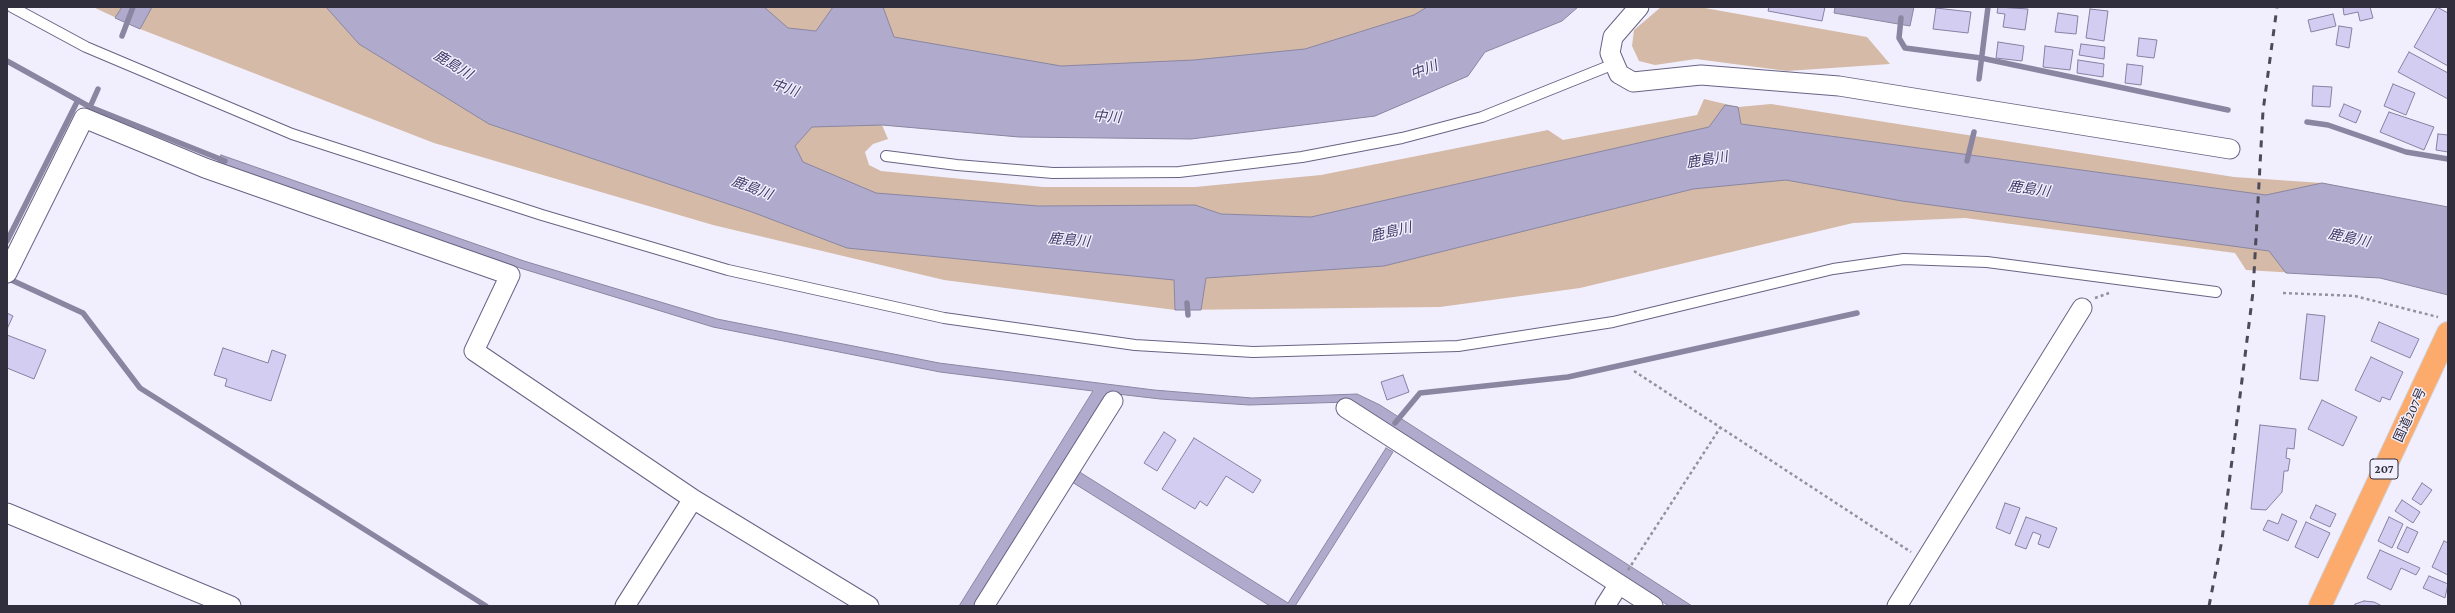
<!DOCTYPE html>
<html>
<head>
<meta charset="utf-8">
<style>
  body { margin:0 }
  #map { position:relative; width:2455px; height:613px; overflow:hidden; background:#f1effe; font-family:"Crimson Pro",serif }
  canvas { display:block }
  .frame { position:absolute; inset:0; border:8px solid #312f3d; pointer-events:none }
</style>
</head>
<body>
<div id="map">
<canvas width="2455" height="613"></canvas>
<div class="frame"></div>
</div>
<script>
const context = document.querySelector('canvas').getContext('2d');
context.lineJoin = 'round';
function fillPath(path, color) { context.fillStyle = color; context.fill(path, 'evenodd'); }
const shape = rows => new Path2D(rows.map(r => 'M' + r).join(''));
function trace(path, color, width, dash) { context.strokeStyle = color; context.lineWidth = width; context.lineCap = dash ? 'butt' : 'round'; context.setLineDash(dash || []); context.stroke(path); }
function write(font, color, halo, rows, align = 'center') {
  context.font = font + ' "Crimson Pro","Noto Sans JP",serif'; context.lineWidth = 3; context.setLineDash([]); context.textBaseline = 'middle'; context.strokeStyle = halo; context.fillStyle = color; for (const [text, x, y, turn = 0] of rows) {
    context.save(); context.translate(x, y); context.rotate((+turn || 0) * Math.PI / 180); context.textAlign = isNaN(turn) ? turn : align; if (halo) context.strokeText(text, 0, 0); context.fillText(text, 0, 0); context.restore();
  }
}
const green = shape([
  [93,7,353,7,842,239,1163,257,1792,167,2339,249,2448,295,2380,278,2246,270,2235,253,1965,218,1853,223,1580,288,1440,307,1175,310,944,280,713,225,434,143,140,29],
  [705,7,1516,7,1441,45,859,82],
  [1661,7,1699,7,1867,37,1890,64,1787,71,1696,59,1655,65,1639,61,1632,46,1634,30],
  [1468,76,1375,116,1191,139,1019,137,882,125,888,139,873,144,865,152,869,165,881,171,1043,187,1195,187,1321,175,1548,130,1563,140,1697,115,1704,99,1738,107,1771,104,2234,177,2322,183,2448,207,2448,245,1743,141,1326,233,848,208,716,84]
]);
const water = shape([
  [122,7,152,7,140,29,115,18,122,7],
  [326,7,764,7,788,28,816,31,833,7,883,7,894,37,1061,66,1194,60,1305,49,1414,15,1427,7,1578,7,1562,21,1485,52,1468,76,1375,116,1191,139,1019,137,882,125,812,127,795,146,803,162,876,193,1038,206,1195,205,1221,214,1311,217,1709,127,1725,105,1738,107,1741,124,2266,195,2322,183,2448,207,2448,295,2380,278,2286,273,2269,251,1902,201,1786,180,1693,189,1384,266,1206,278,1201,310,1175,310,1174,280,847,248,752,212,489,124,359,44,326,7],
  [1835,7,1914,7,1910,26,1834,13,1835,7],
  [221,155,524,261,717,319,939,363,1154,390,1252,398,1357,394,1380,405,1692,606,1669,606,1373,415,1349,402,1249,405,1160,399,1109,393,976,606,959,606,1093,391,940,372,713,327,520,268,217,164,221,155],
  [1386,448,1393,452,1295,606,1270,606,1072,482,1078,471,1288,603,1386,448]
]);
const stream = shape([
  [1901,18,1899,38,1905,48,1981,58,2228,110],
  [122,36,133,7],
  [7,61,90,107,225,161],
  [1979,79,1988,7],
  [90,107,98,89],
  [2307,122,2328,125,2406,152,2448,159],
  [1967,161,1974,132],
  [7,241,78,100],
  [7,278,83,313,140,388,486,606],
  [1187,303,1188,315],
  [1395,423,1420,393,1568,377,1857,313]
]);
const building = shape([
  [1769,7,1825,7,1822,21,1768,11,1769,7],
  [1998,7,2028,9,2025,30,2003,27,2005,14,1997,13,1998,7],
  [2343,7,2370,7,2373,18,2360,21,2358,12,2344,15,2343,7],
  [2437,7,2448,13,2448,66,2414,47,2437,7],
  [1936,8,1971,12,1968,33,1933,29,1936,8],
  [2090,9,2108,11,2104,41,2086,38,2090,9],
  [2058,13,2078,16,2076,34,2055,32,2058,13],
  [2333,14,2336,26,2311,32,2308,20,2333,14],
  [2339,26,2352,28,2349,48,2336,45,2339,26],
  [2139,38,2157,40,2154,58,2137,56,2139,38],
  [1998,42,2024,46,2022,61,1996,58,1998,42],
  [2081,44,2105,47,2104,59,2079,55,2081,44],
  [2045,46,2073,50,2070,70,2043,67,2045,46],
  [2409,52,2448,73,2448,99,2398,72,2409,52],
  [2078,60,2104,64,2103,77,2077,73,2078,60],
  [2127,64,2143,66,2141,85,2125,83,2127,64],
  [2393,84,2415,93,2406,115,2384,106,2393,84],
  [2313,86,2332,87,2330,107,2312,106,2313,86],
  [2344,104,2361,111,2356,123,2339,116,2344,104],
  [2389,112,2434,127,2424,150,2380,132,2389,112],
  [2438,134,2448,135,2448,152,2436,150,2438,134],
  [7,313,13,316,7,329,7,313],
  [2307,314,2325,316,2318,381,2300,379,2307,314],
  [2379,322,2419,339,2410,358,2371,341,2379,322],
  [7,335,46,350,34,379,7,368,7,335],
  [223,348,268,363,272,350,286,355,271,401,225,386,227,379,214,375,223,348],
  [2371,357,2403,372,2390,400,2382,397,2380,402,2355,390,2371,357],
  [1403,375,1409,392,1387,400,1381,382,1403,375],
  [2322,400,2357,417,2343,446,2308,429,2322,400],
  [2260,425,2296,429,2294,449,2287,448,2286,458,2290,459,2288,471,2284,471,2282,492,2266,510,2251,509,2260,425],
  [1164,432,1176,440,1157,471,1144,463,1164,432],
  [1194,438,1261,480,1253,493,1226,476,1207,506,1200,501,1195,509,1162,489,1194,438],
  [2422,483,2432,490,2421,505,2412,499,2422,483],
  [2402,500,2420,512,2413,523,2395,511,2402,500],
  [2005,503,2020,508,2010,534,1996,528,2005,503],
  [2316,505,2336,514,2330,527,2310,518,2316,505],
  [2282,514,2297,521,2288,541,2263,530,2268,520,2278,524,2282,514],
  [2026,517,2057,528,2049,548,2038,544,2041,535,2033,532,2026,549,2015,545,2026,517],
  [2389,517,2403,524,2392,548,2378,541,2389,517],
  [2306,522,2330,533,2318,558,2295,547,2306,522],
  [2407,527,2418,532,2408,553,2397,548,2407,527],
  [2444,541,2448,543,2448,575,2432,567,2444,541],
  [2380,550,2420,568,2416,575,2401,568,2391,590,2367,578,2380,550],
  [2429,576,2448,584,2445,598,2423,588,2429,576],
  [2364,601,2374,602,2382,606,2354,606,2355,604,2364,601]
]);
const path = shape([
  [2283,293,2355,296,2438,317],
  [2095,298,2109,293],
  [1634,371,1911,552],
  [1628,570,1720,428]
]);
const lane = shape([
  [12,7,86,47,292,134,542,215,728,270,944,318,1135,345,1253,352,1458,346,1613,322,1833,269,1904,259,1987,262,2216,292],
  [886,156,957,165,1053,173,1179,172,1302,157,1402,138,1482,117,1614,64]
]);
const street = shape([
  [1639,7,1613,37,1610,53,1619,74,1633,82,1701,75,1839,86,2230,149],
  [7,273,84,118,205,168,510,275,474,351,693,499,869,606],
  [1346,408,1653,606],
  [7,513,231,606],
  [625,606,693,499],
  [984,606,1113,401],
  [1605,606,1619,584],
  [1897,606,2082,308]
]);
const highway = shape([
  [2320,606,2448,333]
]);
const rail = shape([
  [2209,606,2222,540,2253,292,2263,111,2277,7]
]);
const shields = [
  [2384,469,28]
];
const shieldNames = [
  ["207",2384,469]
];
const streetNames = [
  ["国道207号",2410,415,-65]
];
const waterNames = [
  ["鹿島川",453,65,31],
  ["中川",1424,70,-21],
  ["中川",785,88,19],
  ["中川",1107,117,4],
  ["鹿島川",1707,160,-9],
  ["鹿島川",752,188,21],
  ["鹿島川",2029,189,8],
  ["鹿島川",1391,232,-13],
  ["鹿島川",2349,238,12],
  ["鹿島川",1069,240,5]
];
fillPath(green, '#d5baa7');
fillPath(water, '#b0abcd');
trace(water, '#8a86a2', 1);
trace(stream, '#8a86a2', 5.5);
fillPath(building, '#d3cef1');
trace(building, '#8581a2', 1);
trace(lane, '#686383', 12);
trace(street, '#686383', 21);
trace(highway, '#d2d1d4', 24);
trace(path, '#9391a0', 2.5, [3, 3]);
trace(lane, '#fff', 10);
trace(street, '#fff', 19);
trace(highway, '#fcab6c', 22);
trace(rail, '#4d4b59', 3, [7, 7]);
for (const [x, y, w] of shields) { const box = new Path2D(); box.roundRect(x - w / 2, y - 10, w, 20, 3); context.fillStyle = '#f1effe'; context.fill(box); trace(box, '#312f3d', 1); }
write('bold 12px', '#312f3d', null, shieldNames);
write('13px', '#312f3d', '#f1effe', streetNames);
write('italic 14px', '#423967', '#f1effe', waterNames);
</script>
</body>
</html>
